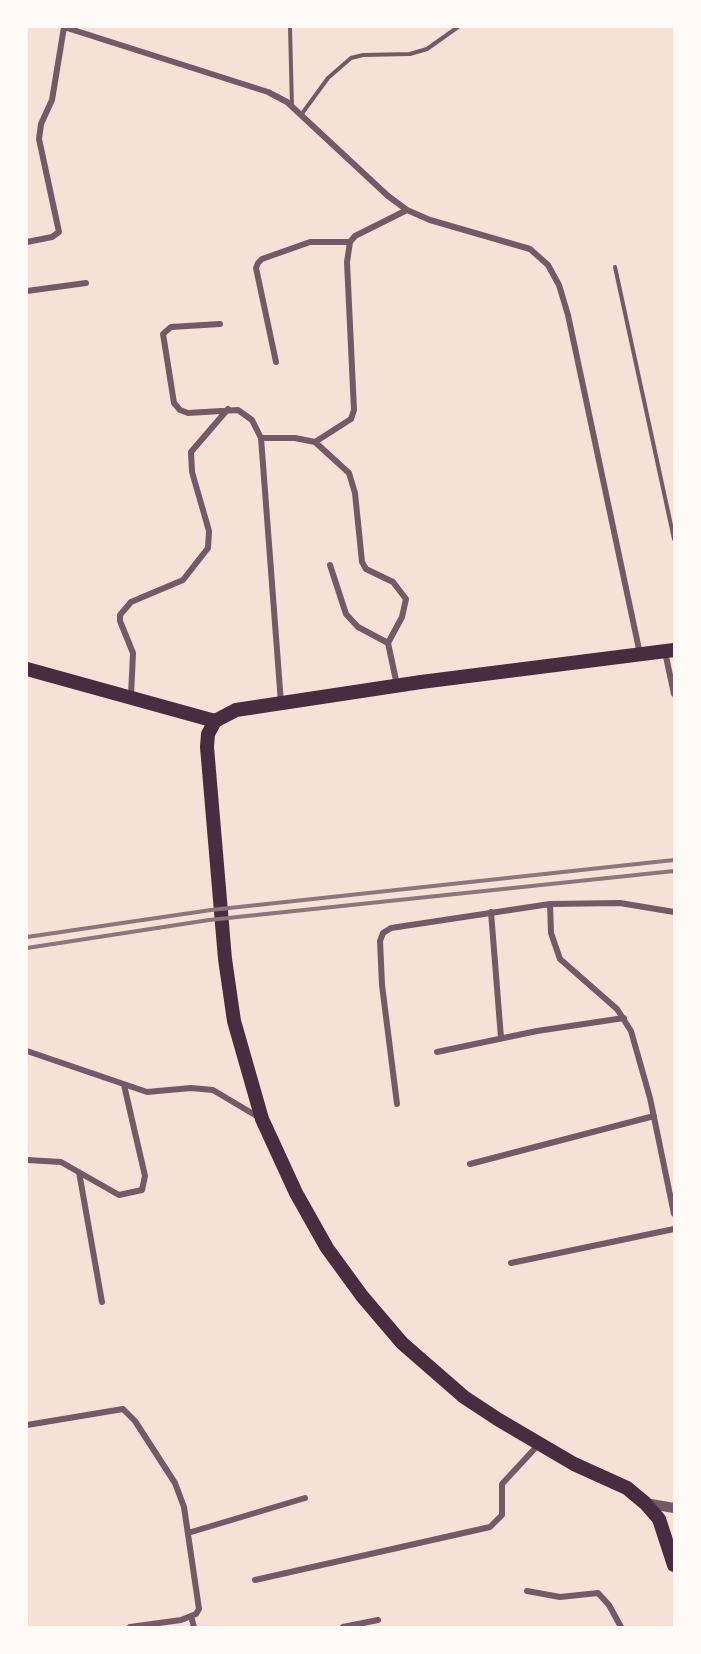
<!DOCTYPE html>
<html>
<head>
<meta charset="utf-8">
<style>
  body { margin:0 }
  #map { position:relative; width:701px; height:1654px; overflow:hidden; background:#f7e1d7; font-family:"Exo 2",sans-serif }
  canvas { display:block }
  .frame { position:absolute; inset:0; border:28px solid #fffaf5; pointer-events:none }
</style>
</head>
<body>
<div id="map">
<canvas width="701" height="1654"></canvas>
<div class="frame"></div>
</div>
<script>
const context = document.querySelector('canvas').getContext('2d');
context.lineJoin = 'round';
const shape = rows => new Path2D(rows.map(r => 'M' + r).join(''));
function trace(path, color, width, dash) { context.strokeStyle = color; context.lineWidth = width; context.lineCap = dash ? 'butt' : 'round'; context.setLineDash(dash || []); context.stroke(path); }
const service = shape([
  [290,27,292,107],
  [301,115,328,78,351,58,363,55,410,54,427,49,458,27],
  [615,267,674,539]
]);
const minor = shape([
  [64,27,268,92,287,102,388,196,407,210,430,220,530,249,548,265,559,285,568,315,640,654],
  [27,242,52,237,59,232,39,139,41,124,52,100,64,27],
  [27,291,86,283],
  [220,324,171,327,163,334,164,340,174,403,180,410,188,413,238,410,252,420,261,438,281,703],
  [276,362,256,268,258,263,262,259,310,242,350,242],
  [261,438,295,438,315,442,349,473,355,493,362,562,366,569,393,582,406,599,402,617,388,643,397,685],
  [315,442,351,419,354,410,347,262,350,242,355,236,407,210],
  [330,565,346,614,358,627,388,643],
  [665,652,674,694],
  [131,696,133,653,120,621,120,615,131,602,183,580,208,548,209,531,192,472,191,452,228,409],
  [550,904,551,933,560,959,617,1009,631,1031,650,1098,674,1214],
  [491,912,501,1038],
  [27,1051,147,1092,191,1088,213,1090,260,1118],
  [437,1052,537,1031,624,1018],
  [397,1104,382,985,380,941,383,933,391,928,550,904,620,903,674,912],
  [27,1160,61,1162,119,1195,142,1190,145,1176,124,1085],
  [470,1164,654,1116],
  [79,1172,102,1302],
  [511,1263,674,1229],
  [27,1425,123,1409,135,1421,175,1483,184,1507,199,1609,196,1614,181,1620,130,1627],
  [188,1533,305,1498],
  [255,1580,490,1527,502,1515,502,1484,539,1444],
  [527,1591,560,1597,598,1593,609,1605,621,1627],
  [191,1616,194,1627],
  [343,1627,378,1620]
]);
const tertiary = shape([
  [645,1503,674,1508]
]);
const primary = shape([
  [27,669,215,721]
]);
const trunk = shape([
  [674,650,421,682,236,710,215,721,208,734,207,747,225,959,234,1021,262,1119,296,1193,327,1248,362,1296,402,1343,464,1397,499,1420,574,1464,627,1488,645,1503,659,1519,674,1565]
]);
const rail = shape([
  [27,937,211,910,674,860],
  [27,948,209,920,674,871]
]);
trace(service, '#755966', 4);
trace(minor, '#755966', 6);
trace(tertiary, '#755966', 10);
trace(primary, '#4a2c40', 14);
trace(trunk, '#4a2c40', 14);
trace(rail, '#8f747c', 4);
</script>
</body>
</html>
